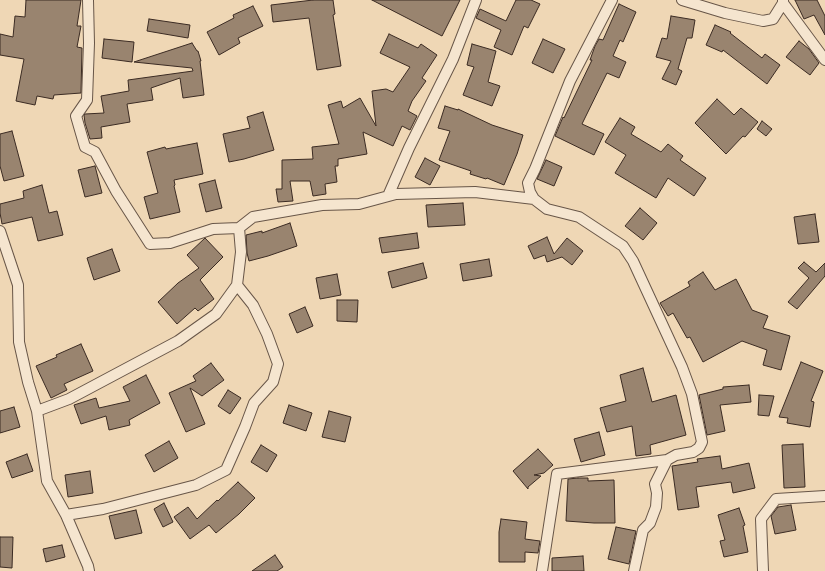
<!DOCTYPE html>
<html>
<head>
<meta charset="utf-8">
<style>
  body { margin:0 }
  canvas { display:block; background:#efd7b5 }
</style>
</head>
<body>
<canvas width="825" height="571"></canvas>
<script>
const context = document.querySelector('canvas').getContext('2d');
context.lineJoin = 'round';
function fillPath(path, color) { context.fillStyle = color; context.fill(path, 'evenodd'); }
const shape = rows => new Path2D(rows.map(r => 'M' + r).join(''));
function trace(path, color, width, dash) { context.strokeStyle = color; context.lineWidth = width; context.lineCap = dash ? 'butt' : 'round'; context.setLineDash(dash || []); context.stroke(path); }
const building = shape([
  [26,0,81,0,77,26,81,26,77,47,82,48,81,93,54,95,53,99,37,96,35,105,16,101,24,59,0,55,0,34,13,37,15,16,25,17,26,0],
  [313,0,333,0,335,14,333,15,341,66,317,70,309,18,273,22,271,5,313,0],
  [372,0,460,0,442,36,372,0],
  [516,0,531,0,540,4,528,28,524,26,512,55,494,47,501,30,476,18,480,9,506,21,516,0],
  [795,0,817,0,825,16,825,35,814,15,804,19,795,0],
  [619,4,636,12,623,42,620,40,613,56,626,62,619,78,607,73,582,124,604,134,594,155,555,136,563,117,564,118,592,60,590,60,595,46,599,39,603,40,619,4],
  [253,6,263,26,238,38,240,43,219,55,207,32,234,18,233,15,253,6],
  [671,16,695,20,692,38,687,38,678,69,682,71,676,85,662,79,671,61,656,57,662,38,667,39,671,16],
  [149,19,190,25,188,38,147,31,149,19],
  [715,25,731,32,730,33,762,58,765,54,780,65,767,84,723,50,722,52,706,45,715,25],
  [389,34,418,48,421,44,437,55,422,78,426,81,412,101,408,111,417,116,410,130,402,126,393,146,363,132,367,154,338,159,338,166,335,166,337,182,325,184,326,194,313,196,310,181,290,181,293,201,278,202,276,189,282,189,282,160,313,159,312,147,339,144,328,105,341,101,343,108,360,98,376,126,372,91,386,89,393,92,410,67,380,53,389,34],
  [104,39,134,42,132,62,102,58,104,39],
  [543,39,565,49,553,73,532,63,543,39],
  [799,41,809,49,819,63,810,75,786,57,799,41],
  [192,43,197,51,198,51,201,61,200,61,204,95,183,98,180,78,151,88,153,100,127,104,130,122,101,127,102,138,90,139,85,123,84,115,85,114,104,113,101,96,129,91,128,80,193,71,192,68,134,62,192,43],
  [472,44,496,51,488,82,500,86,492,106,463,95,474,67,467,65,472,44],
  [717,99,734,115,741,108,758,122,745,137,743,136,726,154,695,123,717,99],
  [445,106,458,110,458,109,492,125,523,135,517,154,504,185,487,178,486,179,470,174,471,171,439,160,450,131,438,128,445,106],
  [263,112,274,150,244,159,229,162,223,134,250,128,247,117,263,112],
  [620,118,635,127,631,134,661,152,668,144,683,156,680,160,706,178,694,196,668,178,656,198,615,173,626,155,605,142,620,118],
  [762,121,772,129,766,136,757,129,762,121],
  [12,131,24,176,4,181,0,166,0,134,12,131],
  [197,143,203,174,174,180,175,185,174,186,180,212,150,219,144,197,158,193,147,152,165,147,166,149,197,143],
  [425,158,440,166,430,185,415,177,425,158],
  [546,160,562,167,554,186,537,179,546,160],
  [95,166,102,193,85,197,78,170,95,166],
  [215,180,222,208,206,212,199,184,215,180],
  [42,185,49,213,57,211,63,235,38,241,32,217,2,224,0,213,0,204,24,198,23,191,42,185],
  [463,203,465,225,428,227,426,205,463,203],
  [640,208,657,223,643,240,625,226,640,208],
  [815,214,819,242,798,244,794,217,815,214],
  [290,223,297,246,268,256,249,261,247,253,246,235,262,231,262,233,290,223],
  [417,233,419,248,382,253,379,238,417,233],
  [547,237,554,254,567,238,583,251,572,265,562,257,547,262,545,255,534,259,528,246,547,237],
  [205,238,223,257,200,280,214,299,198,311,195,308,177,324,158,302,178,283,199,268,187,255,205,238],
  [112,249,120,271,94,280,87,258,112,249],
  [489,259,492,276,463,281,460,264,489,259],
  [804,262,816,272,825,263,825,276,797,309,788,302,809,278,798,268,804,262],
  [423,263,427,278,392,288,388,272,423,263],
  [703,272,715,290,736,279,752,310,768,316,763,328,790,336,781,370,763,365,767,350,742,341,703,362,690,337,687,338,673,313,668,316,660,303,690,286,688,282,703,272],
  [337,274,341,295,320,299,316,278,337,274],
  [337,300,358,300,357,322,337,321,337,300],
  [305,307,313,326,297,333,289,314,305,307],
  [81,344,93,371,64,384,67,390,51,398,36,366,57,357,56,355,81,344],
  [801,362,823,371,811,401,814,402,810,427,787,423,788,418,779,417,801,362],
  [211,363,224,380,202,396,190,388,205,424,186,432,169,393,196,381,193,376,211,363],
  [643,368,652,402,676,395,686,435,650,445,651,454,636,456,632,426,607,432,600,408,626,401,620,375,643,368],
  [146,375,160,403,129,420,130,425,109,430,106,416,81,424,74,405,96,398,99,408,130,401,123,387,146,375],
  [749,385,751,402,720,405,725,431,707,435,699,395,723,389,723,387,749,385],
  [228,390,241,398,230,414,218,406,228,390],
  [759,395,774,396,769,416,758,415,759,395],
  [289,405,312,413,306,431,283,423,289,405],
  [14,407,20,427,0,433,0,411,14,407],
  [329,411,351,417,345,442,322,437,329,411],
  [599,432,605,455,581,462,574,439,599,432],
  [169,441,178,458,154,472,145,455,169,441],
  [803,444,805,487,784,488,782,445,803,444],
  [261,445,277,455,267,472,251,462,261,445],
  [538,449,553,465,544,473,534,475,541,476,528,487,528,489,513,471,538,449],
  [27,454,33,471,12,478,6,462,27,454],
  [720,456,722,469,749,463,755,488,733,493,731,482,696,487,699,507,678,510,672,466,698,462,697,459,720,456],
  [90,471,93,493,68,497,65,475,90,471],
  [578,478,588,478,588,481,614,480,615,523,594,523,566,521,568,479,578,478],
  [238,482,255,498,239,514,216,533,209,525,190,539,174,517,188,507,197,519,217,500,218,501,238,482],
  [164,503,173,522,163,527,154,509,164,503],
  [791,505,796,530,775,534,771,516,778,507,791,505],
  [739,508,745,525,743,526,748,552,724,557,720,541,725,540,718,515,739,508],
  [136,510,142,533,115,539,109,516,136,510],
  [501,519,527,522,525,539,540,541,538,553,525,552,525,562,499,562,499,532,501,519],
  [616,527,636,531,629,564,608,559,616,527],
  [0,537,13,537,12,568,0,567,0,537],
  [62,545,65,557,46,562,43,549,62,545],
  [275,555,283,567,277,571,252,571,275,555],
  [583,556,584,571,552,571,552,558,583,556]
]);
const street = shape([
  [88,0,89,43,87,100,76,116,85,147,95,152,116,191,150,244,170,243,213,229,239,228],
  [612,0,570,81,535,169,528,183,530,192,534,199,547,209,579,217,623,246,633,261,682,367,692,394,702,442,699,448,693,452,676,455,667,460,655,484,657,493,656,507,650,523,643,530,634,571],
  [682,0,725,13,763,21,773,19,783,3,783,0],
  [783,3,825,60],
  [388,196,409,148,453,59,476,0],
  [0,231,18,285,19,342,28,382,37,411,69,399,178,341,216,314,237,285,241,252,239,228,253,217,322,205,359,204,396,194,475,192,534,199],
  [37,411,47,481,66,515,88,566,89,571],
  [66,515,103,509,196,485,226,470,245,427,254,403,273,382,278,364,267,334,253,305,237,285],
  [542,571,557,474,667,460],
  [763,571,761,519,776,499,825,496]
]);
fillPath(building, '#99846f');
trace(building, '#3b2b23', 1);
trace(street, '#685648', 12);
trace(street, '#f5e5cf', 10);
</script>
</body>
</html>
